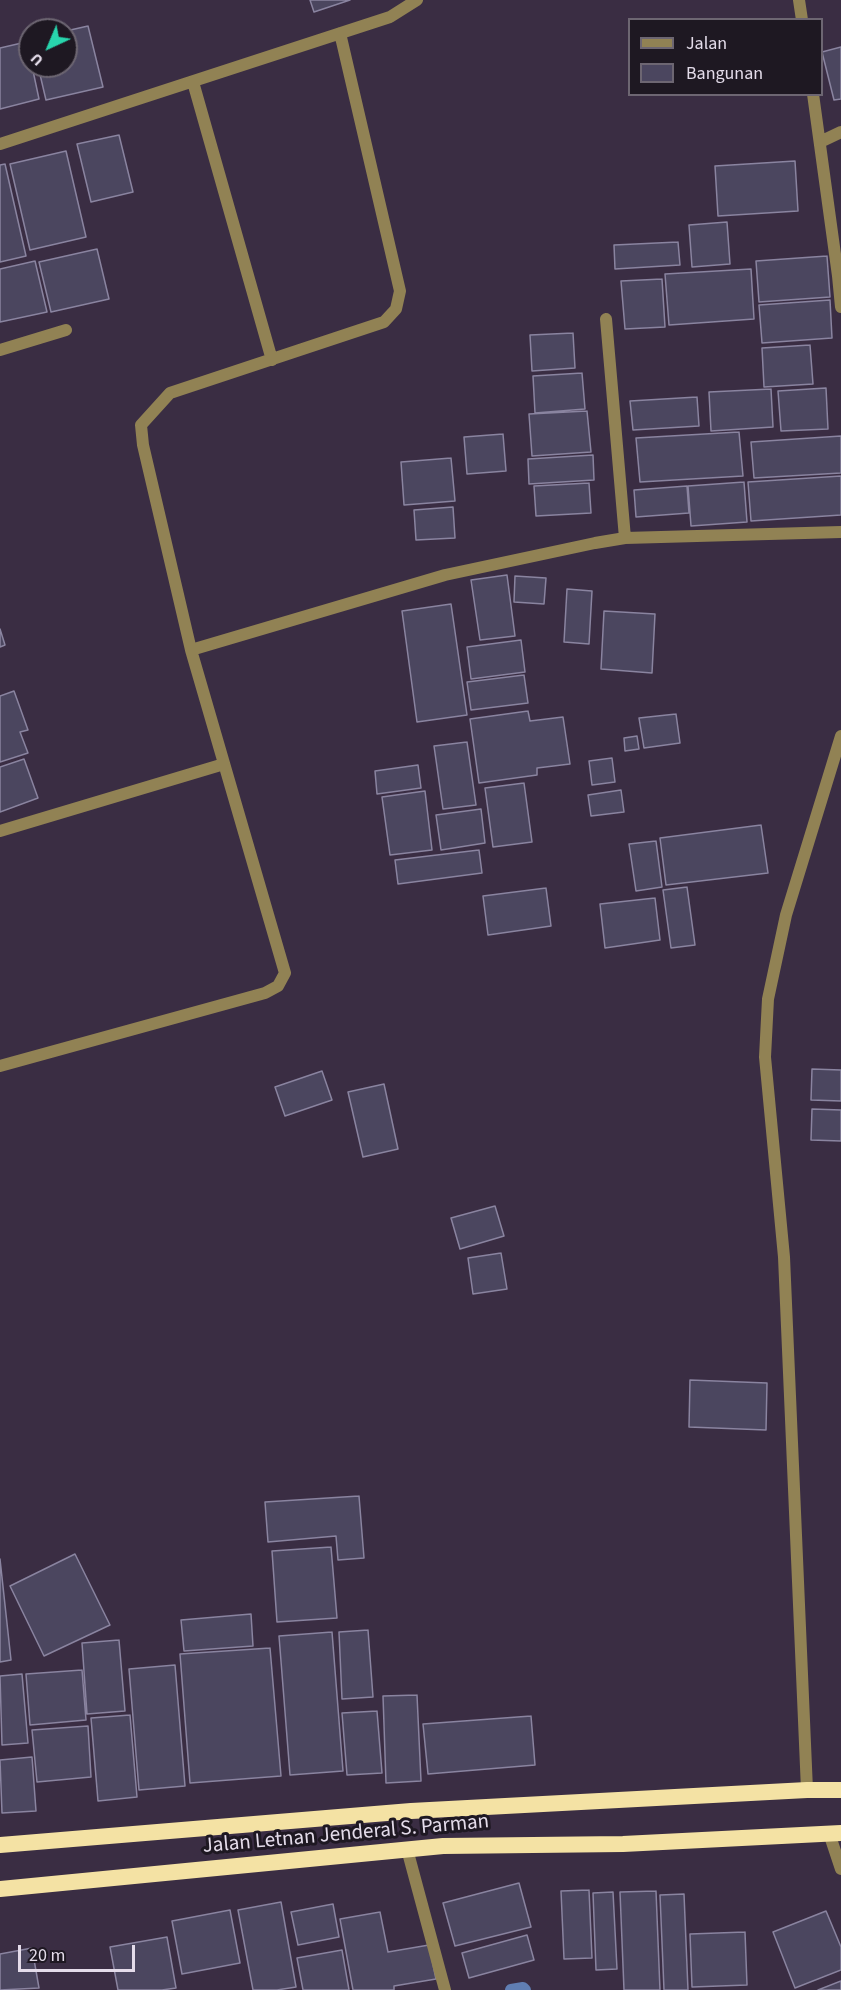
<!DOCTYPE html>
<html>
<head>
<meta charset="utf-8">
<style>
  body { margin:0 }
  #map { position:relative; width:841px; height:1990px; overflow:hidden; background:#3a2d43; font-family:"Source Sans 3",sans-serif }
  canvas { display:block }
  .legend { position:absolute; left:628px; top:18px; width:195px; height:78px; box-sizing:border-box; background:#1e1822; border:2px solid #6d6672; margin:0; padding:8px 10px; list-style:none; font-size:18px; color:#e4dcea }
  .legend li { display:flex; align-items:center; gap:12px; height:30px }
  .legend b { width:30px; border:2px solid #6d6672 }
  .north { position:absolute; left:18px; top:18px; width:60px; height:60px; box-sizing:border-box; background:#1e1822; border:2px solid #6d6672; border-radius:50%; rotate:224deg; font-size:16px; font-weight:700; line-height:24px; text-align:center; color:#e4dcea }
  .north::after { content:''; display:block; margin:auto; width:21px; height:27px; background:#28d5ad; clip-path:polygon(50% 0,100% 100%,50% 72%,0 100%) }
  .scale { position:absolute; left:18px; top:1945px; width:117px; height:27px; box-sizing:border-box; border:3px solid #e4dcea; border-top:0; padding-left:8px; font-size:18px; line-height:21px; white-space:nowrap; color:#e4dcea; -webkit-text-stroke:4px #1e1822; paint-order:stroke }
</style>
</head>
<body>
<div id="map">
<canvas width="841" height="1990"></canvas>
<ul class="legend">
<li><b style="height:8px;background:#918254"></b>Jalan</li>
<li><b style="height:16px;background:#4b465f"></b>Bangunan</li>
</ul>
<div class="north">U</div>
<div class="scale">20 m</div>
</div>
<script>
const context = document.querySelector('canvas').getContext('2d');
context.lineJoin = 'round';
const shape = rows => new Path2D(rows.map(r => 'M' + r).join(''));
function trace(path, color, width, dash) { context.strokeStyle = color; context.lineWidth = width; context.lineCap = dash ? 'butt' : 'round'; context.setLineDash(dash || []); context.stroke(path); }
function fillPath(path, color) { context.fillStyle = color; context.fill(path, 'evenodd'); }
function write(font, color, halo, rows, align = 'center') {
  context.font = font + ' "Source Sans 3",sans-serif'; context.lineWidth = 6; context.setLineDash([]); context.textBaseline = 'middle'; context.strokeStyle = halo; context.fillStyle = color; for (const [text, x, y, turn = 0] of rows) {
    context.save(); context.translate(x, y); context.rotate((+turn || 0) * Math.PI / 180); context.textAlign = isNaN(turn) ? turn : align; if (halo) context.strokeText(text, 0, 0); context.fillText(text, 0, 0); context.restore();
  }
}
const stream = shape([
  [511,1990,523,1988,525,1990]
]);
const building = shape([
  [310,0,350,0,314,12,310,0],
  [88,26,103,87,46,100,38,66,66,66,66,31,88,26],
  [26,42,30,66,32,66,39,99,0,109,0,48,26,42],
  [841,47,841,99,834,100,822,52,841,47],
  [119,135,133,192,91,202,77,144,119,135],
  [66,151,86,237,30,250,10,164,66,151],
  [795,161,798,211,718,216,715,166,795,161],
  [5,164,26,256,0,262,0,165,5,164],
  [727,222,730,264,692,267,689,225,727,222],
  [678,242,680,265,615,269,614,245,678,242],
  [97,249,109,299,51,312,39,262,97,249],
  [827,256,830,297,759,302,756,261,827,256],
  [35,261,47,312,0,322,0,269,35,261],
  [751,269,754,319,669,325,665,274,751,269],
  [662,279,665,327,625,329,621,281,662,279],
  [830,300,832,338,762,343,759,305,830,300],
  [573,333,575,368,532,371,530,335,573,333],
  [810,345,813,384,764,387,762,348,810,345],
  [582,373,585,409,535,413,533,376,582,373],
  [826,388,828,429,781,431,778,391,826,388],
  [771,389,773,427,711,431,709,392,771,389],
  [697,397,699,426,633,430,630,401,697,397],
  [587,411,591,452,532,456,529,414,587,411],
  [739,432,743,476,640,482,636,438,739,432],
  [503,434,506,471,467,474,464,437,503,434],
  [841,436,841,473,754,478,751,442,841,436],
  [593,455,594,480,529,484,528,459,593,455],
  [451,458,455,501,404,505,401,462,451,458],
  [841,476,841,515,751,521,748,482,841,476],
  [744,482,747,522,691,526,688,486,744,482],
  [589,483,591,513,536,516,534,486,589,483],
  [687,486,689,513,636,517,634,490,687,486],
  [453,507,455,538,416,540,414,510,453,507],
  [507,575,515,636,480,640,471,580,507,575],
  [515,576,546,578,544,604,514,602,515,576],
  [567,589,592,591,589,644,564,642,567,589],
  [451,604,467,715,417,722,402,611,451,604],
  [604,611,655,614,652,673,601,669,604,611],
  [0,629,5,645,0,647,0,629],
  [521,640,525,672,471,679,467,647,521,640],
  [524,675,528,703,471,710,467,682,524,675],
  [14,691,28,730,20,732,28,753,0,762,0,696,14,691],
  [528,711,530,721,563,717,570,764,537,768,537,775,479,783,470,719,528,711],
  [676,714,680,743,644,748,639,718,676,714],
  [637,736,639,749,625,751,624,738,637,736],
  [467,742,476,805,443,809,434,746,467,742],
  [612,758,615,782,592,785,589,761,612,758],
  [24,759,38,798,0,812,0,767,24,759],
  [418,765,421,788,377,794,375,771,418,765],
  [524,783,532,842,493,847,485,788,524,783],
  [621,790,624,812,591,816,588,795,621,790],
  [425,791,432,850,390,855,382,797,425,791],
  [481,809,485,843,441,850,436,815,481,809],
  [761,825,768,873,666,885,660,838,761,825],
  [656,841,662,887,636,891,629,844,656,841],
  [479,850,482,873,398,884,395,860,479,850],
  [687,887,695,945,671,948,663,890,687,887],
  [546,888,551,926,488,935,483,896,546,888],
  [655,898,660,940,605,948,600,904,655,898],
  [812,1069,841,1070,841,1101,811,1100,812,1069],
  [322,1071,332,1100,285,1116,275,1087,322,1071],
  [384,1084,398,1149,363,1157,348,1092,384,1084],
  [812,1109,841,1110,841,1141,811,1140,812,1109],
  [495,1206,504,1236,460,1249,451,1218,495,1206],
  [501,1253,507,1289,473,1294,468,1258,501,1253],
  [690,1380,767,1383,766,1430,689,1427,690,1380],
  [359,1496,364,1558,338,1560,336,1536,268,1542,265,1502,359,1496],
  [331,1547,337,1618,277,1622,272,1551,331,1547],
  [75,1554,110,1625,44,1656,10,1586,75,1554],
  [0,1559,11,1660,0,1662,0,1559],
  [251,1614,253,1646,184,1651,181,1620,251,1614],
  [368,1630,373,1697,342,1699,339,1632,368,1630],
  [332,1632,343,1771,290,1775,279,1636,332,1632],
  [119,1640,125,1711,87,1714,82,1643,119,1640],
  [270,1648,281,1776,190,1783,180,1654,270,1648],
  [175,1665,185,1786,139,1790,129,1669,175,1665],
  [82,1670,86,1720,30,1725,26,1674,82,1670],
  [22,1674,28,1743,2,1745,0,1676,22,1674],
  [417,1695,421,1781,386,1783,383,1696,417,1695],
  [377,1711,382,1773,347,1775,342,1713,377,1711],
  [130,1715,137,1797,98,1801,91,1718,130,1715],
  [531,1716,535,1765,428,1774,423,1724,531,1716],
  [88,1726,91,1777,37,1782,32,1730,88,1726],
  [32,1757,36,1811,2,1813,0,1760,32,1757],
  [519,1883,531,1927,455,1946,443,1903,519,1883],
  [589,1890,592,1958,564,1959,561,1891,589,1890],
  [656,1891,660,1990,624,1990,620,1892,656,1891],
  [613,1892,617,1969,596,1970,593,1893,613,1892],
  [684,1894,688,1990,664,1990,660,1895,684,1894],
  [281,1902,296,1987,277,1990,253,1990,238,1910,281,1902],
  [333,1904,339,1937,298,1945,291,1912,333,1904],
  [230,1910,240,1963,182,1974,172,1921,230,1910],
  [826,1911,841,1947,841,1970,795,1988,773,1932,826,1911],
  [380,1912,388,1952,429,1945,436,1979,394,1986,394,1990,353,1990,340,1919,380,1912],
  [745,1932,747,1985,692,1987,690,1934,745,1932],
  [527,1935,534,1960,469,1978,462,1953,527,1935],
  [167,1937,176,1988,162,1990,118,1990,110,1947,167,1937],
  [32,1948,39,1988,0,1990,0,1954,32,1948],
  [342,1950,349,1990,303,1990,297,1958,342,1950],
  [841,1981,841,1990,818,1990,841,1981]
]);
const minor = shape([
  [799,0,802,20],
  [193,82,272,360],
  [813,94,838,276,841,307],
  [820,142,841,132],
  [0,144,390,17,417,0],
  [606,319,625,538],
  [0,350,66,330],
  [191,650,445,575,595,543,625,538,841,532],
  [0,831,224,764],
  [0,1066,265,993,278,986,285,973,191,650,143,445,141,425,170,393,384,322,396,309,400,291,340,33],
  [807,1790,784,1257,765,1057,768,999,786,915,841,736],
  [829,1833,841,1869],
  [407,1849,445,1990]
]);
const trunk = shape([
  [0,1845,411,1811,807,1790,841,1790],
  [0,1889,443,1846,623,1844,841,1833]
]);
const streetNames = [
  ["Jalan Letnan Jenderal S. Parman",346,1835,-5]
];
trace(stream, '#607eb3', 12);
fillPath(building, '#4b465f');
trace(building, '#8a84a0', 1.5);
trace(minor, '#918254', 12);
trace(trunk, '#f4e2a4', 16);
write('21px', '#e4dcea', '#1e1822', streetNames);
</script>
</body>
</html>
